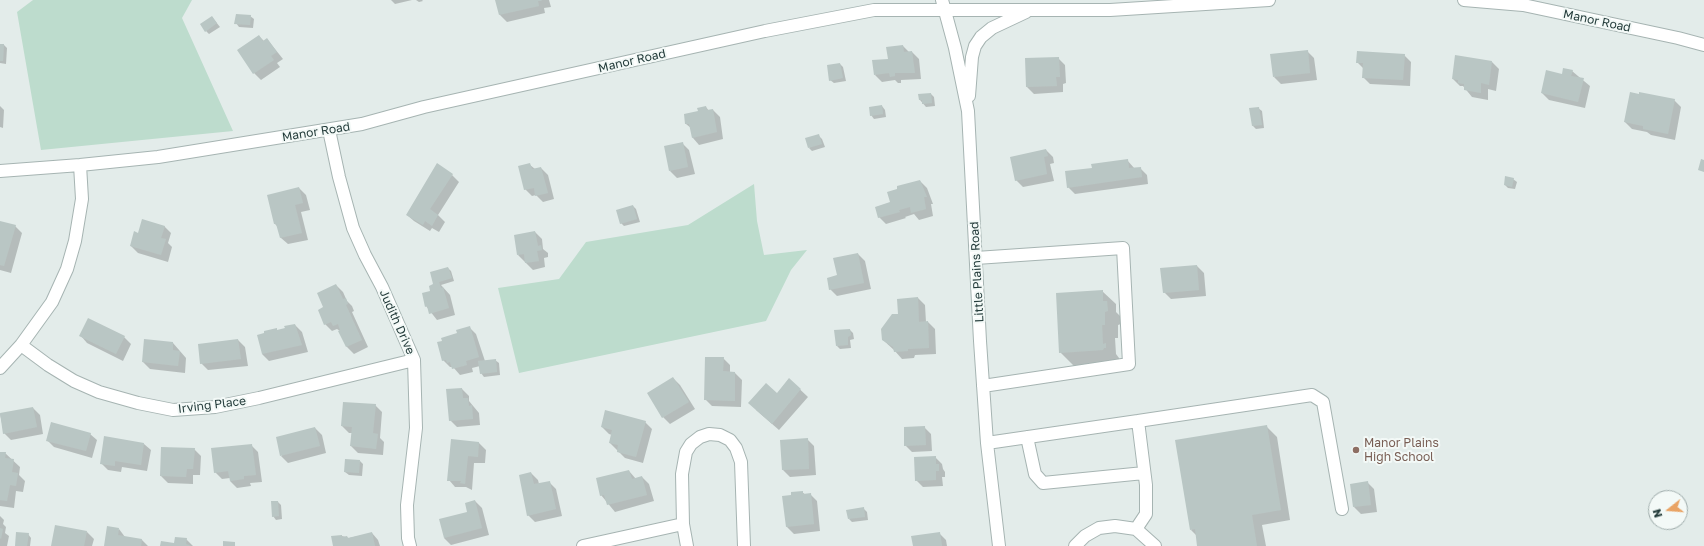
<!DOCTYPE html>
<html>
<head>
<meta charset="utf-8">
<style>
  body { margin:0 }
  #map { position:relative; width:1704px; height:546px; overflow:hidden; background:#e3ecea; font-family:"Golos Text",sans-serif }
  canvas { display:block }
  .north { position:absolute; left:1648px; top:490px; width:40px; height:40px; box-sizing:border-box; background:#f3f9f7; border:1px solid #a0adac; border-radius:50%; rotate:253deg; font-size:11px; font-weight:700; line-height:16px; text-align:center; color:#243c3b }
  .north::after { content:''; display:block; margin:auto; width:14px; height:18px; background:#e9a364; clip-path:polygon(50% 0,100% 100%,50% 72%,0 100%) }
</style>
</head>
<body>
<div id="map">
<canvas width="1704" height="546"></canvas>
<div class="north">N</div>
</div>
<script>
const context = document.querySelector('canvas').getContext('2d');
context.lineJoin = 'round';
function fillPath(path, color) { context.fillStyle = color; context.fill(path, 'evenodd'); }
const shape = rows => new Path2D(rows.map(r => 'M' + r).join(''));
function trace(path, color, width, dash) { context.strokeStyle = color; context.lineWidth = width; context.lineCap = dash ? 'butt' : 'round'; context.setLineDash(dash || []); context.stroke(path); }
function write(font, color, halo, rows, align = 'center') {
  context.font = font + ' "Golos Text",sans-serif'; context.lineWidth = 4; context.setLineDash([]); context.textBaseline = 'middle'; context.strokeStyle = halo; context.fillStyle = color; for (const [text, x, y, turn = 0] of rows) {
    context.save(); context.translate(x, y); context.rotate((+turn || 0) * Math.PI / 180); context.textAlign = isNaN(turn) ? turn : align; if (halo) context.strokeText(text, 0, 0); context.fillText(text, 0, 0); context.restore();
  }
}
const green = shape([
  [33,0,192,0,182,18,233,131,41,150,17,12],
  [754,184,757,221,764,255,807,250,791,270,766,321,519,373,498,288,559,279,586,242,688,225]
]);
const shadow = shape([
  [391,0,412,0,395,4],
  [416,0,422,0,423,1,419,2],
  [497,0,549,0,551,7,544,8,545,13,507,22,500,15],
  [250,16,254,19,253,28,239,27,236,23],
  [212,17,220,27,209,34,206,31],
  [259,36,264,41,267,39,283,59,277,63,280,67,261,80,254,73],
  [0,45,4,45,7,48,6,64,0,63],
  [903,46,909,52,912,52,919,59,921,79,901,80,901,83,898,83,895,80,882,82,875,75],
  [1307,51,1314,58,1317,80,1281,84,1274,77],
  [1404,55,1411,62,1410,86,1370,84,1363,77,1363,68,1357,62],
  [1058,58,1065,65,1066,83,1063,84,1063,92,1034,94,1027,87],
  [1492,62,1499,69,1496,91,1488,89,1488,100,1472,97,1463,86,1460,86,1453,79],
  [840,64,843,67,846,81,834,83,830,80],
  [1572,71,1590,86,1585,108,1549,100,1542,93,1563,75],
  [931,94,934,97,935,106,926,107,920,100],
  [1674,100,1681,107,1675,140,1651,135,1647,132,1632,129,1625,122],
  [0,106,4,110,3,128,0,127],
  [882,106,885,110,886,117,874,119,871,115],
  [706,107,709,111,713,110,720,117,723,139,699,145,693,138,691,128,686,124],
  [1258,108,1262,111,1264,128,1256,129,1253,126,1251,109],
  [819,136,822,139,825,147,812,151,809,148],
  [682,143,689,150,695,174,677,178,670,171],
  [1046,150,1053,157,1054,163,1050,164,1054,181,1023,187,1016,180],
  [1127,160,1135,169,1140,168,1147,175,1148,184,1075,194,1068,187,1093,168],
  [530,165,535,169,541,168,548,175,554,199,543,202,536,195,532,196,525,189],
  [452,175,459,182,438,215,445,222,439,232,432,228,430,231,414,221,407,215],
  [1513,179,1517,182,1515,189,1508,188,1505,185],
  [920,181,927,188,933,204,931,204,933,216,919,220,914,214,905,217,906,218,886,224,879,217],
  [299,188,306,195,310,210,301,212,308,240,288,244,281,238,278,227,275,224],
  [633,206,636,209,640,222,624,226,621,223],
  [0,222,15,226,22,233,11,273,0,270],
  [164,226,171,233,168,243,172,247,168,262,138,253,131,246,139,234],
  [535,232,542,239,543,249,548,253,548,257,544,258,545,267,533,270,518,255],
  [858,254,865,261,871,289,837,296,830,289,838,276],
  [1197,266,1204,273,1206,296,1171,299,1164,292],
  [448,268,451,271,454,281,441,285,450,295,455,315,437,320,426,306,435,285],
  [336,285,343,292,347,301,352,306,354,311,352,312,368,347,354,354,347,347,340,331,337,329,332,331,325,324],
  [1102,291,1116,304,1116,312,1120,316,1121,324,1118,325,1118,338,1115,338,1116,354,1119,358,1119,361,1117,363,1074,366,1060,352],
  [918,298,925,305,926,322,928,322,935,329,936,354,915,355,914,358,902,359,894,350,883,340],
  [295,325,302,332,308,352,269,361,262,354,276,329,278,331],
  [469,327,476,334,485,361,495,360,499,363,500,375,484,377,481,373,480,366,472,368,473,372,460,375,453,367,450,367,443,360,458,334],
  [850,330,853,333,854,339,850,340,851,348,840,349,837,346],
  [81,336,124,337,131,344,123,361,87,343],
  [145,340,173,343,186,358,185,373,150,369,143,362],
  [238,340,245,347,248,366,208,370,201,363],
  [723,358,730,365,730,373,735,373,742,380,741,407,712,406,705,399],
  [673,378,680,385,695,409,670,424,663,417,648,393],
  [790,380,808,397,779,430,756,410,777,394],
  [462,389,469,396,469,401,479,413,480,425,457,427,450,420,447,390],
  [375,405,382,412,380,438,384,442,383,455,358,453,351,446,352,433,349,433,342,426],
  [33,408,40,415,43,434,11,440,4,433,0,414],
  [645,422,652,429,643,463,625,458,610,443,612,435,609,434,602,427],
  [1266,426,1277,437,1290,520,1262,525,1266,546,1198,546,1197,536,1191,530],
  [924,427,931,434,932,451,912,452,905,445],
  [315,428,322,435,326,453,288,463,281,456],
  [90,434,97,440,92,458,54,447,47,440],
  [807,439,814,446,816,475,790,477,783,470],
  [452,440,479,443,486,450,485,463,474,463,472,490,466,487,455,487,449,480],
  [144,444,151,450,147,471,122,467,121,472,108,470,101,463],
  [251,445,258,452,262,482,250,483,251,486,237,488,230,481,230,478,222,479,215,472],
  [194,449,201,456,200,475,193,475,193,484,168,483,161,476],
  [0,453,5,453,20,467,19,475,25,481,23,492,16,491,14,508,0,506],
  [935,457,942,464,943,469,945,472,945,477,942,477,943,486,923,487,916,480],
  [360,461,363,464,362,476,349,475,345,472],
  [629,471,636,479,642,477,649,484,654,501,615,512,601,495],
  [531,473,538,480,539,484,549,482,556,489,562,516,535,522,528,515],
  [1367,482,1374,489,1377,512,1361,514,1354,507],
  [802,492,806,495,810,494,817,501,820,531,794,534,787,527,792,496],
  [475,501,482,508,489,535,451,545,444,538,468,512],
  [278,502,281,505,282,519,276,520,273,516],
  [863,508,867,512,868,520,852,522,849,519],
  [0,516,4,520,3,524,6,527,5,533,9,536,7,546,0,546],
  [119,529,125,537,142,540,148,546,105,546],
  [87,532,94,539,92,546,52,546],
  [372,533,378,540,380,546,334,546,342,536,349,538],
  [939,533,946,540,947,546,914,546],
  [28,534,31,538,30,546,16,546],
  [186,539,193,546,161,546,175,544]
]);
const building = shape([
  [495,0,541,0,542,1,538,1,539,6,499,15],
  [236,14,251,15,250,25,234,24],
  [212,16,217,23,205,32,200,24],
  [259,35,263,41,267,38,277,52,271,56,274,60,253,74,237,50],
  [0,44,4,44,3,61,0,61],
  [903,45,904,52,912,51,915,73,895,73,895,76,890,77,889,73,874,75,872,60,888,59,886,47],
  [1308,50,1310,73,1273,77,1270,54],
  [1357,51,1405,54,1403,80,1362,78,1363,63,1356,63],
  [1455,55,1492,61,1489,85,1481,83,1481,93,1464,90,1464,84,1458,83,1458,80,1452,79],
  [1059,57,1060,77,1056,77,1057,86,1026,87,1025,58],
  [840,63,843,78,829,81,827,65],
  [1563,68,1573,70,1571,76,1584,78,1578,102,1541,93,1546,70,1562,74],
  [1630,92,1639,94,1639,92,1675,99,1668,134,1643,129,1643,126,1624,122],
  [931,93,932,103,922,104,922,100,919,100,918,94],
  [882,105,883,114,870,116,869,107],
  [706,106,707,110,713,109,717,132,692,138,689,124,685,124,684,114,698,111,697,108],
  [1259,107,1262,125,1252,126,1249,108],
  [819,134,822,144,808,148,805,138],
  [683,142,688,167,669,171,664,146],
  [1046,149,1048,156,1044,157,1047,174,1015,181,1010,157],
  [1128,159,1129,168,1141,167,1142,177,1067,188,1065,171,1092,168,1091,164],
  [1701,159,1704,160,1704,172,1698,170],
  [437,163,453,174,430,209,438,215,432,226,425,221,423,225,406,215],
  [530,163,532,169,541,167,548,193,535,196,534,188,524,190,518,166],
  [1505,176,1514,178,1512,187,1504,185],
  [920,180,927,197,924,197,926,209,911,213,910,207,899,210,900,212,878,218,875,207,890,202,887,192,897,189,897,186],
  [299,187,303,203,295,205,302,233,280,238,276,224,274,224,267,195],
  [633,205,637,219,620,224,616,210],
  [142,219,165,226,161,238,166,239,161,255,130,246,134,231,138,233],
  [0,221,16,225,4,266,0,265],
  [535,231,538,246,541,245,542,250,537,251,539,261,525,263,524,254,517,255,514,235],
  [858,253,864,283,829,290,827,278,837,275,833,258],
  [1197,265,1199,290,1163,293,1160,268],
  [448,267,452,278,439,282,441,288,443,287,449,308,429,314,427,306,425,307,422,293,430,291,429,286,433,284,430,272],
  [336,284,343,299,346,298,348,304,346,305,362,340,346,347,338,331,340,330,338,324,333,326,331,322,324,325,318,310,323,307,317,293],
  [1103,290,1103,301,1107,301,1108,311,1105,312,1105,325,1102,325,1103,344,1106,343,1106,348,1104,348,1103,350,1059,353,1056,293],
  [918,297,919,322,928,321,929,348,908,349,908,351,894,352,893,347,882,340,881,329,892,314,898,314,897,299],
  [88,318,125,336,116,354,79,336],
  [295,324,302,345,262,354,257,335,264,333,264,331,277,328,277,330,285,328,284,326],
  [470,326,479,357,466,361,467,365,452,369,450,362,447,363,446,360,442,361,437,342,442,341,441,338,457,333,456,330],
  [850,329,851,335,848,337,848,345,836,346,834,330],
  [144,339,173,342,173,350,180,351,178,366,142,362],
  [238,339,241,359,200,364,198,344],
  [705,357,724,357,723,371,735,372,735,401,704,400],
  [496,359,497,372,480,374,478,361],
  [673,377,689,402,662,418,647,393],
  [789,378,801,389,772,424,748,403,766,383,777,393],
  [462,388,463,398,468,398,469,406,472,405,473,419,449,421,446,389],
  [343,402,376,404,373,433,378,434,376,449,350,446,352,427,341,426],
  [33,407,37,427,3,434,0,413],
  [605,410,646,421,636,457,617,452,618,445,609,443,612,430,601,427],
  [51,422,91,433,86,451,46,441],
  [1267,425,1281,510,1252,515,1257,546,1197,546,1195,529,1190,530,1175,440],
  [925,426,926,445,904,446,904,427],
  [315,427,320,446,280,456,276,437],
  [104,436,144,443,141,465,115,461,115,466,100,464],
  [808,438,809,469,782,470,780,440],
  [451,439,479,442,478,457,468,456,465,484,460,483,461,481,447,481],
  [252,444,256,475,244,476,244,479,230,481,228,471,214,473,211,448],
  [161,447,195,448,193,469,187,469,186,477,160,476],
  [0,452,6,452,5,458,14,459,12,472,18,473,16,486,10,485,7,501,0,500],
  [936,456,936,464,939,464,939,471,936,471,936,480,915,481,914,457],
  [345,459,360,460,359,473,344,472],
  [629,470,632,479,642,476,647,495,607,505,604,495,600,496,596,478],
  [531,472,534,484,550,481,556,509,527,516,519,475],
  [1368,481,1371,505,1353,507,1350,484],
  [803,491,803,494,811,493,814,524,786,527,782,496,791,495,791,492],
  [475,500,482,528,444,538,439,519,467,512,465,503],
  [271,501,278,501,279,516,272,517],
  [864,507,865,517,848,519,846,510],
  [55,525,87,531,84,546,51,546],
  [107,526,119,528,118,535,142,539,141,546,104,546],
  [0,528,3,529,1,539,0,538],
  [16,532,29,533,27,546,15,546],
  [372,532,375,546,333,546,331,536,342,535,342,537,347,536,348,538],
  [940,532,942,546,913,546,911,536],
  [175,537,187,538,186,544,191,546,160,546,161,541,174,543],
  [223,541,235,542,235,546,223,546]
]);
const minor = shape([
  [942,0,955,48,968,111,980,341,987,443,999,546],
  [1464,0,1523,5,1678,38,1704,45],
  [969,96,972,57,975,46,981,37,992,28,1026,12],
  [329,130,339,177,353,228,365,255,382,287,414,360,416,428,407,505,408,538,410,546],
  [0,171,80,165,158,157,362,124,424,107,765,31,874,10,1110,10,1269,0],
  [976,258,1123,248,1129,364,983,386],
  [21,345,48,365,74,381,99,392,138,403,173,410,215,407,259,398,414,360],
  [0,368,21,345,52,302,67,269,75,241,82,199,80,165],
  [1138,421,1312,395,1323,402,1342,509],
  [1027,437,1035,474,1043,483,1144,473],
  [987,443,1138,421,1146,485,1146,514,1136,529],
  [583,546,683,524],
  [687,546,683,524,682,474,686,452,691,444,700,437,709,434,720,435,730,440,736,448,741,462,744,546],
  [1075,546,1085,536,1099,528,1115,526,1136,529,1155,546]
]);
const markers = [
  [1356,450,4,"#8d6e63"]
];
const streetNames = [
  ["Manor Road",1597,21,12],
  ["Manor Road",632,61,-13],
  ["Manor Road",316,132,-9],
  ["Little Plains Road",977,272,-93],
  ["Judith Drive",397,322,66],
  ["Irving Place",212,405,-7]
];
const educationNames = [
  ["Manor Plains",1364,443],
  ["High School",1364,457]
];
fillPath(green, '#bddccd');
fillPath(shadow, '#0003');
fillPath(building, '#b9c6c4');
trace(minor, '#a6b4b2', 14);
trace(minor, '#fff', 12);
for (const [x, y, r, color] of markers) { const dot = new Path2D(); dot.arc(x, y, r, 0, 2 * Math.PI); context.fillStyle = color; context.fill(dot); trace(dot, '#f3f9f7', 1.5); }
write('12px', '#243c3b', '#f3f9f7', streetNames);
write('12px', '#785e54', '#f3f9f7', educationNames, 'left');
</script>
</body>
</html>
